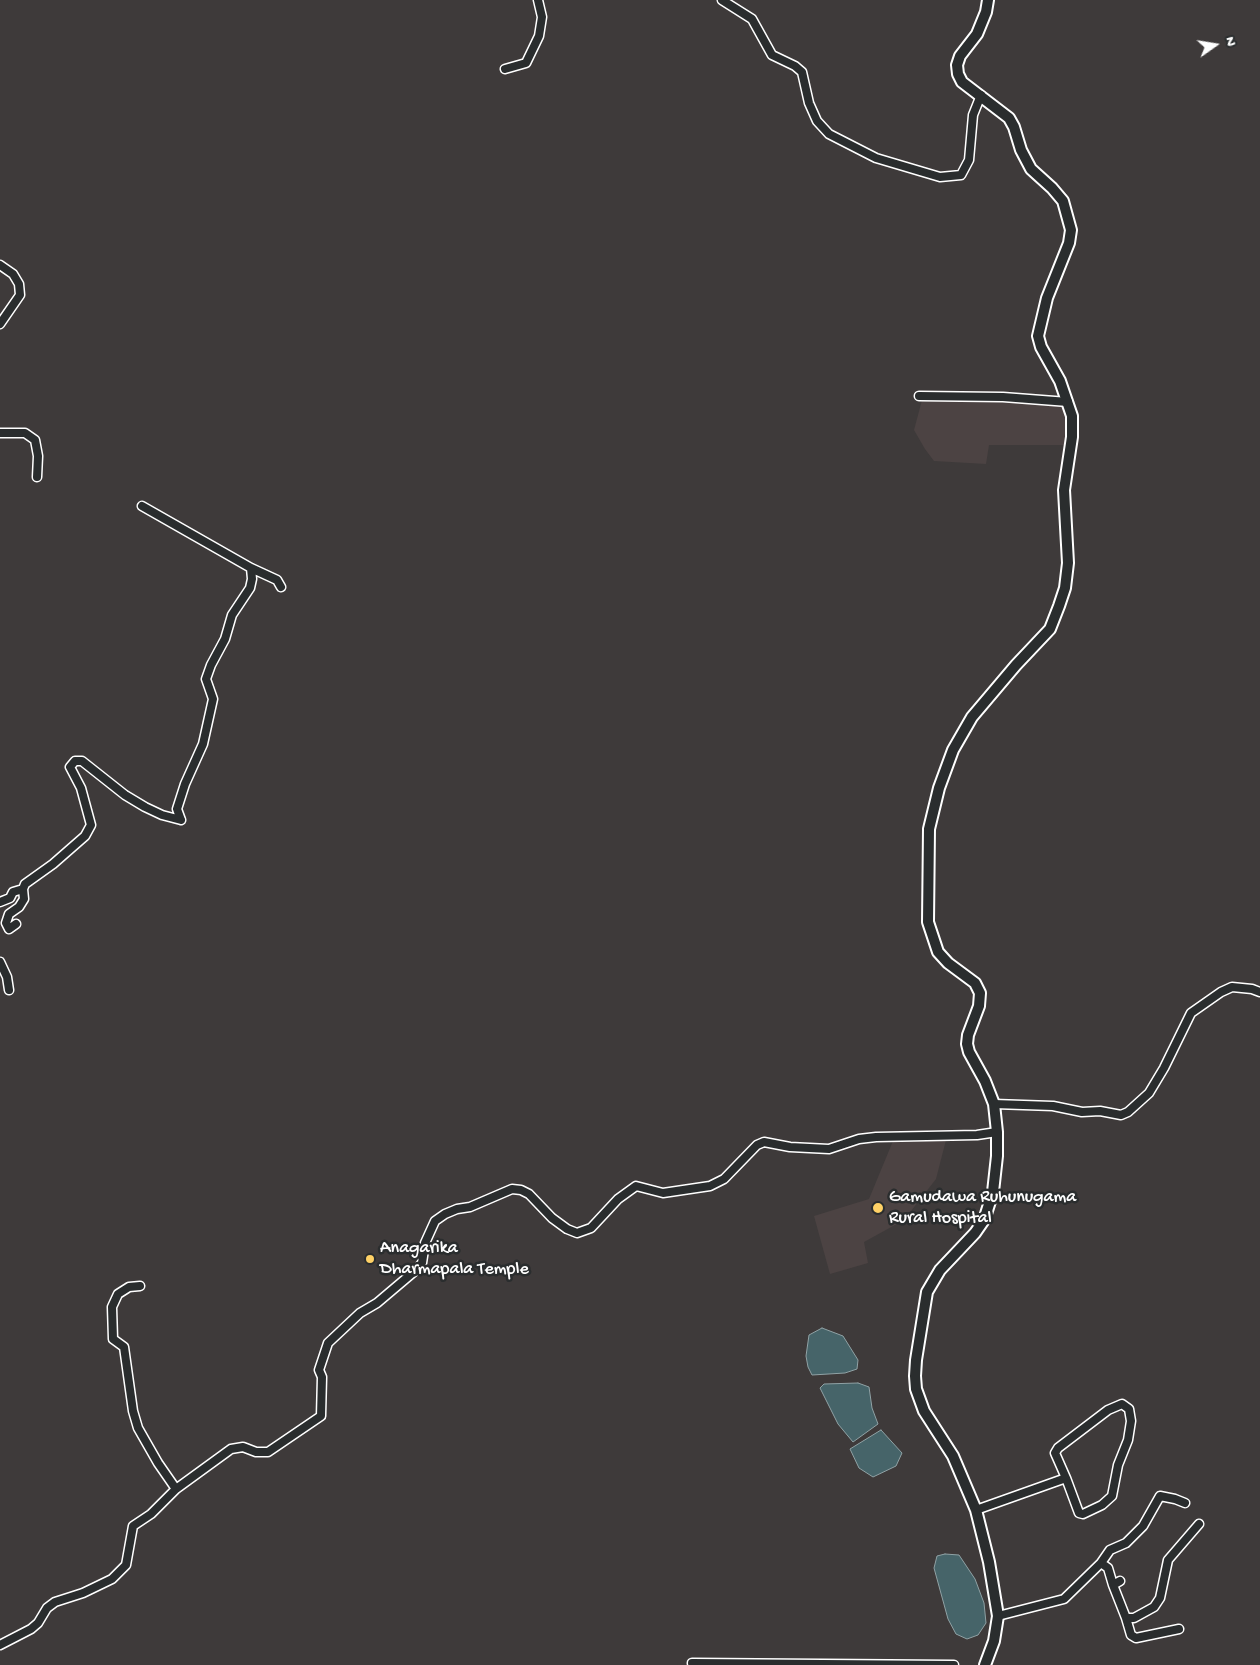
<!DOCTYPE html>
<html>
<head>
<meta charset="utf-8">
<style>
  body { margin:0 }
  #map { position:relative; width:1260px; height:1665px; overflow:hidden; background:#3e3a3a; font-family:"Gochi Hand",sans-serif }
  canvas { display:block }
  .north { position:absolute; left:1190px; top:20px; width:50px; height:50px; -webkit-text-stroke:4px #2a2d2e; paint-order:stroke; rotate:77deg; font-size:14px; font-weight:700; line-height:20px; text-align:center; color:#fff }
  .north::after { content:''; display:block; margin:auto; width:18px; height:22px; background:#fff; clip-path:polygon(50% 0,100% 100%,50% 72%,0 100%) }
</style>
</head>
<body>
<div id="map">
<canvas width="1260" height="1665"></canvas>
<div class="north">N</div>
</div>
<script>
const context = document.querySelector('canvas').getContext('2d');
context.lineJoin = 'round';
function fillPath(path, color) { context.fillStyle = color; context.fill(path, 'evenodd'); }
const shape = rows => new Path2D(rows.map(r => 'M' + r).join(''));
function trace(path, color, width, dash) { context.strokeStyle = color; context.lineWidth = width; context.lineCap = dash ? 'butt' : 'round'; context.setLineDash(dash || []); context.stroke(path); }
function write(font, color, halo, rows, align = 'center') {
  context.font = font + ' "Gochi Hand",sans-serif'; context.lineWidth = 5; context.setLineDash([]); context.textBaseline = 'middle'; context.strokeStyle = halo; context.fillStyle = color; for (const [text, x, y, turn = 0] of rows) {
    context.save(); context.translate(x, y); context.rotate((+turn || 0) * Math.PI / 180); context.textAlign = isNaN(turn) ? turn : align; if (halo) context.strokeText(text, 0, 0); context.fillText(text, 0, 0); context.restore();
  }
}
const built = shape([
  [929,398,1063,403,1066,425,1065,445,989,445,986,464,934,461,925,449,914,430,922,400],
  [946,1140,936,1179,904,1220,864,1242,868,1263,830,1274,814,1216,869,1199,893,1141]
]);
const water = shape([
  [822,1328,843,1336,858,1360,857,1369,845,1373,812,1375,808,1367,806,1356,809,1335,822,1328],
  [858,1383,869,1387,872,1408,878,1424,853,1442,838,1424,820,1388,824,1384,858,1383],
  [881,1430,902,1453,896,1466,873,1477,859,1468,850,1449,881,1430],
  [945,1554,959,1555,975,1579,984,1603,986,1623,978,1635,967,1639,956,1634,948,1619,934,1568,937,1556,945,1554]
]);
const minor = shape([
  [722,0,752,19,772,55,795,66,802,72,809,103,817,121,829,134,876,158,940,177,961,175,969,160,973,115,981,95],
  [505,69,526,63,539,36,542,17,538,0],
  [0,265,13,274,19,284,20,295,0,324],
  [919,396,1003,397,1068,402],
  [0,433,25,433,35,440,38,456,37,477],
  [142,506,251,568,277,580,281,587],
  [181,820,177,809,185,784,203,744,213,699,206,679,211,665,225,639,232,615,250,588,252,579,251,568],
  [0,902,10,898,13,892,23,889,25,884,53,864,85,836,91,825,81,788,70,767,75,761,82,761,125,795,145,807,162,815,181,820],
  [16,924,9,929,6,923,9,914,19,907,24,899,23,889],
  [0,962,7,977,9,990],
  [994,1104,1053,1106,1082,1112,1100,1111,1121,1115,1128,1112,1149,1093,1164,1068,1191,1013,1221,992,1232,987,1252,989,1260,992],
  [140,1286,129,1287,118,1294,112,1307,113,1339,124,1347,133,1411,138,1428,158,1463,176,1489],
  [976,1510,1066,1478,1079,1513,1083,1514,1102,1505,1112,1496,1118,1465,1128,1440,1131,1421,1129,1409,1122,1404,1108,1410,1058,1448,1055,1453,1066,1478],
  [1101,1563,1110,1550,1126,1543,1143,1526,1160,1496,1175,1499,1185,1503],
  [1113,1585,1126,1618,1131,1635,1136,1638,1179,1629],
  [998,1616,1064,1599,1101,1563,1108,1568,1113,1585,1120,1581],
  [1126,1618,1134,1618,1154,1607,1160,1598,1168,1560,1199,1524],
  [0,1645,31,1629,38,1623,47,1608,55,1602,83,1593,112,1579,126,1565,133,1526,151,1514,176,1489,231,1449,243,1447,256,1452,268,1452,321,1416,322,1377,319,1370,328,1343,360,1313,377,1303,416,1270,422,1263,425,1243,435,1221,445,1214,457,1209,470,1207,512,1189,521,1190,529,1194,552,1218,567,1229,577,1233,591,1228,618,1199,636,1186,663,1193,710,1186,724,1179,757,1145,764,1142,790,1147,829,1149,859,1139,876,1137,977,1135,997,1132],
  [692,1663,954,1665]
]);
const tertiary = shape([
  [985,1665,994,1641,998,1616,989,1562,976,1510,953,1456,924,1411,916,1389,915,1376,916,1360,927,1292,940,1270,975,1233,984,1220,993,1192,997,1156,997,1132,994,1104,985,1081,969,1052,967,1044,968,1035,979,1006,980,993,975,983,948,963,938,952,928,922,929,829,939,788,953,750,972,717,1016,665,1050,629,1059,606,1065,588,1068,563,1064,490,1072,437,1072,416,1060,381,1041,347,1038,336,1047,298,1069,243,1071,230,1063,201,1052,188,1031,169,1021,150,1014,127,1009,118,962,82,958,74,957,65,960,56,977,34,986,12,988,0]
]);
const markers = [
  [878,1208,6,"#ffd166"],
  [370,1259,5,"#ffd166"]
];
const poiNames = [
  ["Gamudawa Ruhunugama",889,1198],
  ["Rural Hospital",889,1219],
  ["Anagarika",380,1249],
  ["Dharmapala Temple",380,1270]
];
fillPath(built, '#4c4343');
fillPath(water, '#466469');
trace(water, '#90a2a5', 1);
trace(minor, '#fff', 11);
trace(tertiary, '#fff', 14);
trace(minor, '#2a2d2e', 8);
trace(tertiary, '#2a2d2e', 10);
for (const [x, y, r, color] of markers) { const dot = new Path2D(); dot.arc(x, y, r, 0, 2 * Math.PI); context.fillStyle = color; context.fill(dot); trace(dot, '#2a2d2e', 2); }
write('18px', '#fff', '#2a2d2e', poiNames, 'left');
</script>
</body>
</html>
